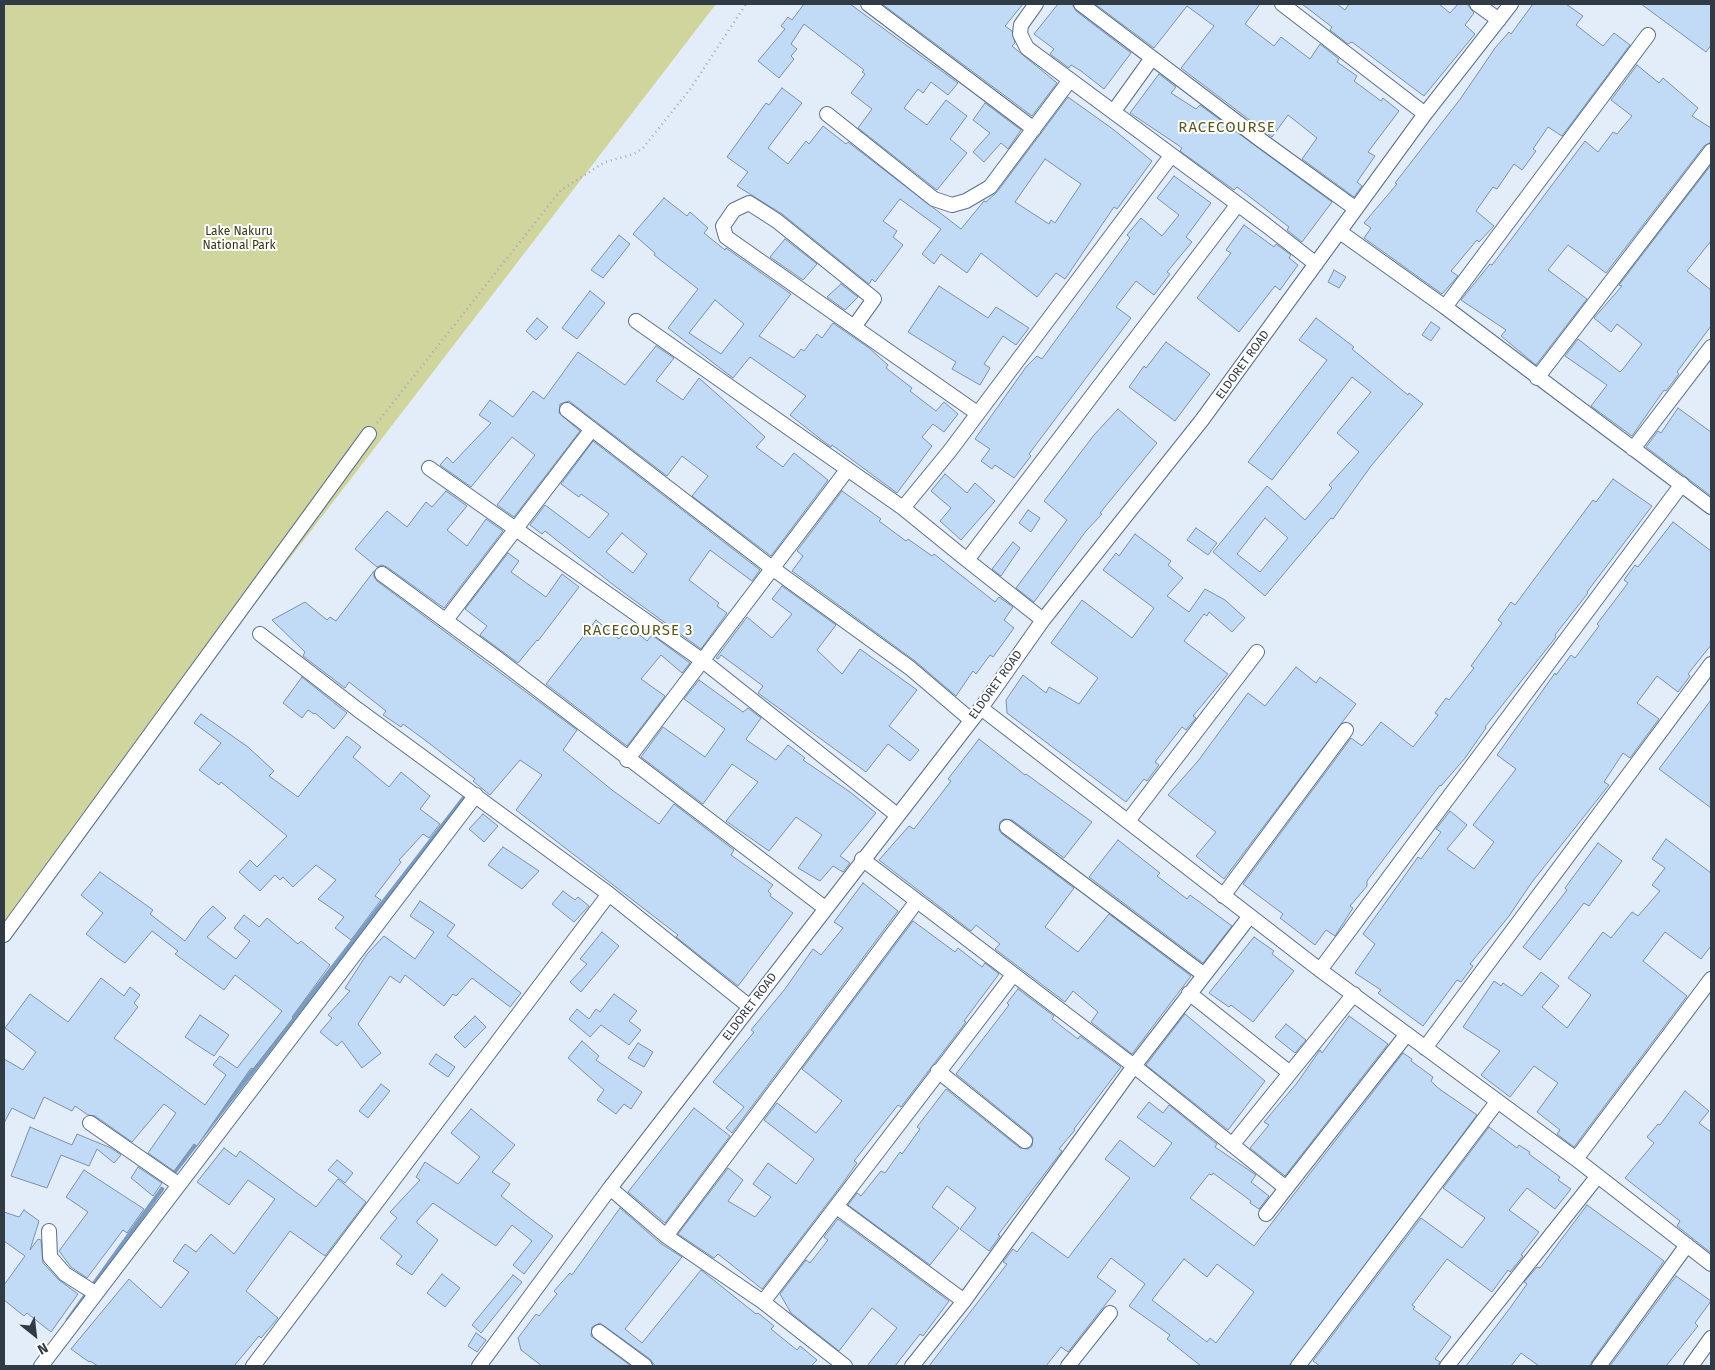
<!DOCTYPE html>
<html>
<head>
<meta charset="utf-8">
<style>
  body { margin:0 }
  #map { position:relative; width:1715px; height:1370px; overflow:hidden; background:#e3edf9; font-family:"Fira Sans",sans-serif }
  canvas { display:block }
  .frame { position:absolute; inset:0; border:5px solid #313b46; pointer-events:none }
  .north { position:absolute; left:10px; top:1310px; width:50px; height:50px; -webkit-text-stroke:4px #fff; paint-order:stroke; rotate:151deg; font-size:14px; font-weight:700; line-height:20px; text-align:center; color:#313b46 }
  .north::after { content:''; display:block; margin:auto; width:18px; height:22px; background:#313b46; clip-path:polygon(50% 0,100% 100%,50% 72%,0 100%) }
</style>
</head>
<body>
<div id="map">
<canvas width="1715" height="1370"></canvas>
<div class="frame"></div>
<div class="north">N</div>
</div>
<script>
const context = document.querySelector('canvas').getContext('2d');
context.lineJoin = 'round';
function fillPath(path, color) { context.fillStyle = color; context.fill(path, 'evenodd'); }
const shape = rows => new Path2D(rows.map(r => 'M' + r).join(''));
function trace(path, color, width, dash) { context.strokeStyle = color; context.lineWidth = width; context.lineCap = dash ? 'butt' : 'round'; context.setLineDash(dash || []); context.stroke(path); }
function write(font, color, halo, rows, align = 'center') {
  context.font = font + ' "Fira Sans",sans-serif'; context.lineWidth = 4; context.setLineDash([]); context.textBaseline = 'middle'; context.strokeStyle = halo; context.fillStyle = color; for (const [text, x, y, turn = 0] of rows) {
    context.save(); context.translate(x, y); context.rotate((+turn || 0) * Math.PI / 180); context.textAlign = isNaN(turn) ? turn : align; if (halo) context.strokeText(text, 0, 0); context.fillText(text, 0, 0); context.restore();
  }
}
const green = shape([
  [4,4,716,4,4,930]
]);
const stream = shape([
  [172,1175,464,798],
  [68,1320,162,1189]
]);
const building = shape([
  [804,4,850,4,958,83,948,95,931,82,923,93,918,89,904,108,927,125,946,100,967,116,950,139,967,153,937,190,858,128,872,109,851,93,865,74,862,72,864,70,804,24,791,44,797,49,791,56,794,59,779,78,758,61,785,29,781,26,788,17,792,20,804,4],
  [882,4,1023,4,1005,26,1012,31,1015,43,1012,46,1057,83,1032,116,882,4],
  [1058,4,1072,4,1076,11,1131,53,1104,89,1081,71,1071,65,1069,68,1050,54,1054,49,1034,34,1058,4],
  [1095,4,1260,4,1245,24,1274,46,1281,37,1310,59,1320,44,1339,59,1337,62,1357,76,1354,81,1381,101,1383,98,1399,111,1368,152,1375,156,1357,182,1362,186,1354,197,1302,159,1317,138,1288,115,1272,137,1181,68,1214,26,1187,6,1154,48,1095,4],
  [1302,4,1337,4,1345,10,1349,4,1439,4,1450,13,1458,4,1467,4,1474,13,1465,25,1475,34,1424,96,1352,42,1348,44,1330,30,1332,27,1302,4],
  [1533,4,1566,4,1583,16,1576,25,1603,46,1614,33,1630,45,1562,136,1548,127,1533,149,1536,151,1522,170,1514,164,1497,189,1493,187,1476,211,1494,226,1479,242,1477,240,1451,271,1458,276,1442,294,1364,238,1371,228,1364,223,1397,184,1395,183,1461,98,1495,48,1509,32,1511,34,1533,4],
  [1641,4,1711,4,1711,45,1706,52,1641,4],
  [1637,65,1659,83,1663,78,1698,108,1692,116,1711,128,1711,142,1704,146,1606,273,1568,245,1548,270,1587,299,1536,365,1501,336,1506,330,1461,300,1490,264,1492,265,1585,141,1598,152,1613,132,1617,134,1632,116,1611,100,1637,65],
  [1159,74,1176,87,1171,93,1196,109,1200,105,1332,202,1302,242,1287,230,1289,227,1237,187,1234,190,1180,151,1182,148,1172,141,1130,113,1159,74],
  [782,88,802,103,768,148,788,164,806,141,809,144,823,126,846,144,848,142,961,229,984,201,986,202,997,192,1068,97,1114,130,1152,161,1117,209,1114,207,1065,279,1056,273,1037,297,981,253,967,273,941,254,934,264,922,254,941,229,900,199,883,221,897,231,893,237,903,245,875,282,872,279,869,284,782,214,737,186,748,172,727,157,766,103,769,105,782,88],
  [1045,159,1081,184,1055,223,1051,220,1049,224,1015,202,1045,159],
  [985,103,1021,130,1008,149,1001,143,984,162,973,152,990,133,973,120,985,103],
  [1711,165,1711,241,1687,271,1711,290,1711,326,1677,372,1679,374,1666,391,1664,390,1632,436,1591,406,1607,385,1565,356,1578,339,1620,372,1623,369,1642,344,1617,324,1611,332,1594,318,1622,286,1619,285,1711,165],
  [1174,176,1211,203,1186,237,1192,242,1167,272,1170,274,1154,295,1136,281,1116,307,1131,318,1029,454,1031,456,1014,478,995,465,992,469,981,461,990,449,975,439,1026,367,1037,356,1042,359,1130,238,1127,235,1141,218,1162,236,1179,215,1157,198,1174,176],
  [664,198,687,216,690,212,708,228,704,233,725,250,726,248,791,294,759,336,794,358,801,349,804,351,817,334,822,338,833,323,869,348,888,365,886,368,912,388,910,391,936,411,944,402,958,414,944,432,933,424,922,437,932,446,897,493,832,445,831,447,823,441,790,415,806,396,750,357,733,378,668,328,698,289,654,255,655,253,633,234,664,198],
  [715,300,744,324,721,354,689,333,715,300],
  [1244,225,1274,247,1276,244,1291,255,1289,258,1298,265,1280,290,1275,286,1239,332,1197,298,1231,253,1226,250,1244,225],
  [619,235,630,244,603,278,591,270,619,235],
  [785,239,817,264,803,280,770,257,785,239],
  [1334,270,1346,277,1339,288,1328,282,1334,270],
  [841,284,858,297,845,310,827,297,841,284],
  [939,286,988,318,996,307,1029,328,1016,345,1003,336,984,364,990,368,980,385,952,369,956,362,908,332,939,286],
  [590,291,605,303,577,339,562,328,590,291],
  [537,318,548,327,536,340,526,331,537,318],
  [1316,318,1354,347,1352,349,1408,395,1409,393,1423,404,1371,466,1333,519,1331,518,1265,596,1213,552,1267,486,1305,520,1332,488,1329,485,1359,452,1337,433,1371,392,1352,377,1272,480,1248,462,1327,360,1299,340,1316,318],
  [1265,518,1288,538,1260,572,1237,554,1265,518],
  [1431,322,1440,328,1431,341,1422,335,1431,322],
  [1166,342,1210,374,1175,421,1129,387,1144,366,1146,368,1166,342],
  [656,346,674,358,656,381,683,400,699,378,765,437,756,447,783,467,794,453,828,480,771,556,692,496,708,476,682,456,667,476,569,401,560,404,559,413,580,431,514,517,497,505,535,455,512,437,471,487,440,465,447,457,453,463,491,423,479,415,490,400,513,417,533,391,544,399,578,352,625,385,656,346],
  [1678,408,1711,432,1711,496,1646,447,1658,431,1661,433,1678,408],
  [1118,409,1157,443,1100,513,1102,514,1086,531,1034,602,1016,588,1067,520,1044,501,1094,435,1118,409],
  [593,441,760,570,752,581,710,550,689,580,719,603,717,606,727,613,701,649,616,587,545,531,542,534,530,525,545,505,589,538,609,514,581,494,579,497,561,484,593,441],
  [622,533,647,554,633,573,606,552,622,533],
  [945,474,967,493,975,483,995,501,961,540,940,521,951,508,931,491,945,474],
  [1613,479,1652,506,1587,592,1588,593,1555,635,1556,637,1485,727,1486,728,1465,758,1441,786,1440,785,1367,881,1367,886,1350,906,1353,908,1335,936,1326,930,1315,945,1280,918,1283,914,1243,884,1351,738,1362,746,1381,722,1413,747,1438,715,1435,713,1446,698,1449,700,1474,668,1471,666,1502,623,1498,620,1511,602,1515,605,1593,500,1596,502,1613,479],
  [446,491,467,506,447,530,467,546,486,519,503,531,444,608,387,567,382,565,377,567,355,549,387,511,407,527,426,502,432,507,446,491],
  [842,491,881,519,879,521,906,541,908,539,932,556,934,554,995,602,999,597,1013,607,1004,620,1014,628,993,657,990,655,976,674,973,671,956,696,915,661,792,571,803,556,797,551,842,491],
  [1028,510,1040,518,1031,532,1019,523,1028,510],
  [1673,522,1711,551,1711,645,1688,674,1690,676,1678,692,1657,676,1637,703,1659,719,1630,758,1623,753,1604,782,1609,785,1532,882,1509,916,1470,964,1473,966,1461,982,1457,980,1423,1026,1378,993,1381,990,1355,973,1375,944,1363,934,1418,857,1421,859,1441,832,1436,829,1450,811,1467,825,1447,849,1474,869,1494,842,1473,825,1516,769,1497,755,1555,673,1556,675,1571,655,1575,658,1599,626,1597,624,1628,583,1624,580,1635,565,1638,567,1673,522],
  [1196,528,1217,543,1208,555,1187,540,1196,528],
  [1135,534,1171,561,1168,565,1183,578,1167,596,1189,612,1205,589,1225,600,1245,618,1232,632,1209,612,1207,616,1204,614,1184,641,1228,674,1193,716,1196,718,1186,730,1182,727,1155,762,1159,765,1147,781,1144,779,1126,802,1007,713,1006,700,1023,675,1046,693,1049,687,1079,704,1098,678,1051,643,1082,600,1132,638,1154,608,1103,570,1116,553,1119,556,1135,534],
  [1013,542,1020,548,1001,576,992,569,1013,542],
  [508,553,519,561,511,572,546,597,562,574,579,587,538,641,537,640,518,663,480,635,487,626,465,609,508,553],
  [374,571,374,577,377,581,577,730,563,750,612,790,659,824,674,804,734,850,731,855,773,885,768,891,771,894,770,896,793,913,738,986,676,937,678,935,516,810,542,775,520,760,490,795,473,781,475,779,425,740,403,724,401,727,383,715,386,711,349,682,345,688,303,656,305,652,272,620,305,602,327,620,330,617,336,621,374,571],
  [782,586,836,625,817,650,842,674,860,649,917,690,889,726,919,750,910,761,888,744,866,772,758,693,763,686,721,655,718,659,716,658,747,617,772,638,792,614,772,599,782,586],
  [596,620,619,639,629,626,647,641,652,635,690,663,682,673,661,655,641,679,665,696,627,746,546,684,596,620],
  [1296,667,1316,683,1320,677,1356,704,1224,879,1196,856,1216,832,1168,795,1198,761,1248,693,1265,706,1296,667],
  [302,677,347,713,334,729,315,713,314,714,308,710,302,718,283,703,302,677],
  [699,680,743,712,748,708,761,718,746,739,748,741,776,760,788,745,805,758,803,760,850,792,876,813,840,856,850,863,843,872,833,866,820,881,798,868,822,835,796,817,769,851,726,821,758,782,732,764,703,804,641,757,663,727,705,757,725,729,684,699,699,680],
  [1711,700,1711,808,1659,769,1711,700],
  [201,714,248,747,274,771,269,776,298,797,347,736,361,747,353,757,389,787,401,772,430,796,420,809,440,824,429,838,423,834,399,860,401,862,375,896,381,900,351,940,335,928,344,917,318,899,336,880,316,865,293,887,283,877,280,880,275,875,260,891,239,872,250,860,257,867,287,836,221,782,219,785,199,770,221,743,194,723,201,714],
  [979,739,1025,775,1026,774,1092,822,1064,858,1012,820,1004,819,1000,822,999,830,1002,834,1074,888,1045,927,1078,952,1109,914,1191,976,1132,1054,1091,1022,1098,1012,1073,991,1065,1002,995,949,1000,944,976,925,971,931,879,860,909,826,914,829,951,781,948,779,979,739],
  [483,814,498,826,484,842,469,829,483,814],
  [1666,839,1711,873,1711,946,1701,959,1665,932,1643,961,1687,996,1574,1147,1557,1134,1560,1130,1537,1112,1558,1083,1534,1066,1510,1097,1481,1075,1500,1051,1463,1027,1494,981,1501,986,1503,983,1522,996,1541,972,1559,986,1542,1007,1567,1028,1591,995,1568,978,1603,932,1611,938,1632,912,1638,916,1660,891,1652,885,1665,868,1652,859,1666,839],
  [1118,840,1160,873,1157,876,1187,899,1190,895,1232,926,1203,963,1089,877,1118,840],
  [1598,843,1622,861,1589,906,1584,903,1540,960,1523,947,1567,890,1565,888,1598,843],
  [503,847,539,871,522,889,488,865,503,847],
  [100,872,153,910,150,914,185,941,201,918,213,906,226,918,207,937,236,959,250,941,234,928,244,915,259,927,267,918,298,944,301,941,330,965,292,1017,293,1018,253,1069,251,1068,197,1146,194,1144,174,1171,148,1153,176,1113,164,1104,132,1142,95,1116,88,1115,75,1106,72,1111,44,1097,34,1119,12,1108,4,1123,4,1059,23,1070,36,1052,5,1028,30,994,68,1022,101,978,124,996,130,987,140,995,134,1003,138,1007,114,1038,205,1105,226,1075,213,1065,220,1056,237,1068,282,1011,235,975,224,990,175,954,178,951,152,931,125,963,116,957,86,934,103,913,81,895,100,872],
  [863,883,898,911,732,1133,726,1128,744,1107,713,1082,754,1032,751,1030,785,989,813,949,821,955,843,928,834,922,863,883],
  [563,891,575,900,578,897,589,906,574,922,552,904,563,891],
  [420,901,455,925,447,936,521,993,510,1007,472,978,456,996,453,994,444,1006,405,975,400,983,390,976,358,1024,381,1053,362,1068,342,1041,337,1046,320,1032,332,1018,328,1015,350,991,345,988,367,954,384,936,415,959,434,932,410,916,420,901],
  [913,921,955,952,958,948,982,967,985,963,999,974,964,1021,966,1022,901,1107,898,1105,854,1161,857,1163,843,1183,762,1289,718,1254,714,1258,678,1234,728,1168,743,1180,728,1201,755,1217,771,1197,753,1184,768,1163,796,1184,814,1159,764,1120,777,1103,816,1133,842,1101,802,1069,913,921],
  [602,932,619,946,581,992,570,982,587,964,580,959,602,932],
  [1254,937,1274,951,1272,954,1294,971,1253,1022,1231,1005,1229,1007,1209,993,1254,937],
  [1018,989,1054,1016,1052,1019,1078,1039,1080,1036,1121,1067,1074,1129,1075,1130,1059,1149,1062,1151,998,1235,1000,1236,989,1251,960,1229,976,1208,947,1186,932,1207,959,1228,930,1265,848,1205,857,1193,861,1196,881,1171,885,1173,900,1152,902,1154,920,1129,917,1127,946,1089,1020,1148,1028,1149,1032,1146,1033,1138,1030,1134,956,1074,1009,1005,1007,1003,1018,989],
  [614,994,637,1011,629,1021,641,1030,629,1045,601,1025,590,1037,569,1019,577,1009,589,1019,596,1009,600,1012,614,994],
  [1185,1014,1265,1081,1228,1130,1146,1065,1185,1014],
  [200,1015,229,1035,214,1056,185,1037,200,1015],
  [475,1016,486,1027,465,1048,454,1037,475,1016],
  [1349,1016,1388,1044,1285,1176,1250,1148,1269,1125,1264,1122,1297,1083,1320,1050,1322,1053,1349,1016],
  [1286,1024,1306,1040,1295,1053,1275,1037,1286,1024],
  [582,1041,599,1056,596,1060,642,1092,631,1109,624,1104,616,1114,597,1100,604,1090,568,1058,582,1041],
  [638,1043,653,1052,644,1067,628,1058,638,1043],
  [1403,1053,1412,1059,1411,1061,1433,1077,1431,1081,1438,1088,1477,1115,1289,1366,1201,1366,1167,1339,1170,1335,1129,1306,1145,1284,1111,1258,1097,1277,1116,1291,1068,1352,1061,1347,1046,1366,929,1366,1007,1264,1003,1262,1013,1249,1017,1252,1032,1232,1068,1258,1130,1178,1105,1159,1120,1140,1154,1167,1172,1143,1137,1117,1149,1102,1163,1113,1169,1105,1217,1144,1215,1147,1256,1175,1251,1182,1269,1196,1259,1209,1250,1203,1251,1201,1213,1173,1212,1175,1209,1174,1190,1198,1254,1246,1403,1053],
  [1184,1259,1207,1277,1217,1264,1254,1292,1216,1343,1210,1338,1207,1342,1152,1300,1184,1259],
  [436,1054,455,1067,448,1077,429,1064,436,1054],
  [381,1084,390,1091,368,1118,359,1111,381,1084],
  [1685,1091,1709,1111,1699,1123,1711,1132,1711,1253,1677,1226,1680,1221,1625,1178,1654,1143,1647,1137,1658,1124,1660,1125,1685,1091],
  [694,1108,730,1136,665,1223,628,1192,694,1108],
  [471,1109,515,1145,492,1172,510,1184,501,1196,553,1236,524,1274,513,1265,532,1241,512,1225,496,1246,433,1203,417,1221,417,1223,438,1240,412,1275,396,1264,402,1256,380,1238,397,1218,390,1212,420,1180,416,1177,425,1162,458,1184,480,1157,451,1133,471,1109],
  [30,1127,72,1145,77,1134,111,1148,121,1155,114,1163,97,1149,89,1166,61,1155,47,1188,11,1176,30,1127],
  [1489,1127,1517,1148,1519,1145,1530,1152,1529,1154,1560,1177,1558,1180,1571,1189,1555,1209,1527,1188,1509,1210,1539,1232,1521,1255,1523,1256,1510,1272,1508,1270,1492,1292,1447,1259,1412,1305,1415,1307,1413,1309,1451,1337,1435,1359,1440,1362,1438,1366,1320,1366,1313,1361,1421,1218,1462,1248,1485,1218,1443,1188,1489,1127],
  [224,1148,236,1157,240,1151,316,1207,338,1179,366,1202,325,1256,290,1231,246,1291,278,1318,261,1338,259,1336,234,1366,98,1366,90,1361,89,1362,71,1349,129,1279,161,1308,189,1272,173,1261,185,1244,196,1252,211,1234,234,1254,275,1199,248,1180,229,1205,197,1182,224,1148],
  [337,1160,353,1173,345,1183,328,1170,337,1160],
  [138,1167,162,1183,153,1196,131,1178,138,1167],
  [84,1170,144,1209,127,1233,123,1230,87,1278,71,1267,59,1251,88,1212,66,1197,84,1170],
  [1587,1205,1664,1261,1592,1361,1590,1366,1539,1366,1521,1353,1511,1366,1466,1366,1510,1308,1527,1284,1524,1282,1537,1267,1540,1268,1587,1205],
  [620,1208,660,1243,682,1257,625,1329,642,1343,701,1270,756,1314,758,1313,774,1326,771,1329,797,1350,800,1346,817,1360,811,1366,655,1366,650,1359,600,1323,592,1327,591,1336,631,1366,542,1366,521,1350,518,1338,536,1314,539,1316,557,1294,554,1291,570,1273,572,1275,620,1208],
  [24,1210,39,1221,30,1250,38,1239,41,1240,43,1263,59,1280,78,1294,51,1332,27,1313,24,1316,4,1300,4,1285,25,1256,4,1241,4,1212,19,1217,24,1210],
  [838,1219,949,1301,923,1336,920,1334,895,1366,867,1366,897,1328,872,1308,839,1351,791,1313,780,1294,806,1260,810,1263,828,1240,824,1237,838,1219],
  [442,1274,460,1288,445,1307,427,1293,442,1274],
  [513,1275,522,1282,481,1333,472,1325,513,1275],
  [1676,1276,1711,1301,1695,1323,1698,1326,1666,1366,1610,1366,1676,1276],
  [476,1333,486,1340,477,1352,468,1346,476,1333]
]);
const path = shape([
  [377,423,561,190,605,162,634,154,643,148,691,88,746,4]
]);
const minor = shape([
  [868,4,1034,129],
  [1036,4,1021,25,1020,34,1027,48,1266,225,1316,264],
  [1081,4,1258,138,1356,209],
  [1282,4,1425,114],
  [1477,4,1499,20],
  [1114,111,1152,58],
  [827,114,934,199,952,205,966,201,990,187,1070,80],
  [1340,232,1445,307,1711,507],
  [1445,307,1648,35],
  [636,321,903,508,967,560],
  [854,327,874,299,777,221,749,203,734,210,723,226,726,237,854,327,977,413],
  [1537,378,1711,151],
  [567,410,772,568,910,668,971,720],
  [1633,449,1711,347],
  [429,468,703,661,897,815],
  [903,508,949,452,1171,156],
  [382,574,498,659,825,908],
  [446,620,592,429],
  [1043,620,967,560,1238,204],
  [260,634,357,709,609,894],
  [981,708,1320,970,1576,1159,1711,1264],
  [627,760,847,470],
  [1128,821,1257,652],
  [1007,827,1203,974],
  [862,859,1134,1066,1286,1188],
  [1223,896,1346,730],
  [4,935,369,434],
  [1320,970,1682,484],
  [1189,993,1290,1073],
  [1425,1048,1711,664],
  [938,1071,1025,1141],
  [90,1123,178,1184],
  [1232,1145,1354,994],
  [1576,1159,1711,979],
  [610,1188,666,1236,763,1302],
  [837,1207,964,1301],
  [1266,1214,1407,1034],
  [49,1231,50,1257,65,1274,95,1293],
  [666,1236,917,901],
  [599,1332,645,1366],
  [41,1366,476,795],
  [253,1366,609,894,750,1007],
  [479,1366,610,1188,981,708,1043,620,1202,420,1425,114,1511,4],
  [845,1366,763,1302,1013,975],
  [912,1366,964,1301,1134,1066,1250,916],
  [1068,1366,1110,1313],
  [1298,1366,1497,1102],
  [1447,1366,1597,1177],
  [1599,1366,1687,1245],
  [1691,1366,1711,1338]
]);
const parkNames = [
  ["Lake Nakuru",239,232],
  ["National Park",239,246]
];
const streetNames = [
  ["ELDORET ROAD",1243,365,-54],
  ["ELDORET ROAD",996,685,-54],
  ["ELDORET ROAD",750,1007,-53]
];
const quarterNames = [
  ["RACECOURSE",1227,128],
  ["RACECOURSE 3",638,631]
];
fillPath(green, '#d0d49d');
trace(stream, '#7b9cc0', 4.5);
fillPath(building, '#c1daf6');
trace(building, '#7991ab', 1);
trace(minor, '#5a7089', 16);
trace(path, '#a2acb7', 2.5, [1, 4]);
trace(minor, '#fff', 14);
write('12px', '#343512', '#fff', parkNames);
write('12px', '#313b46', '#fff', streetNames);
context.letterSpacing = '1px';
write('15px', '#57581d', '#fff', quarterNames);
context.letterSpacing = '0px';
</script>
</body>
</html>
